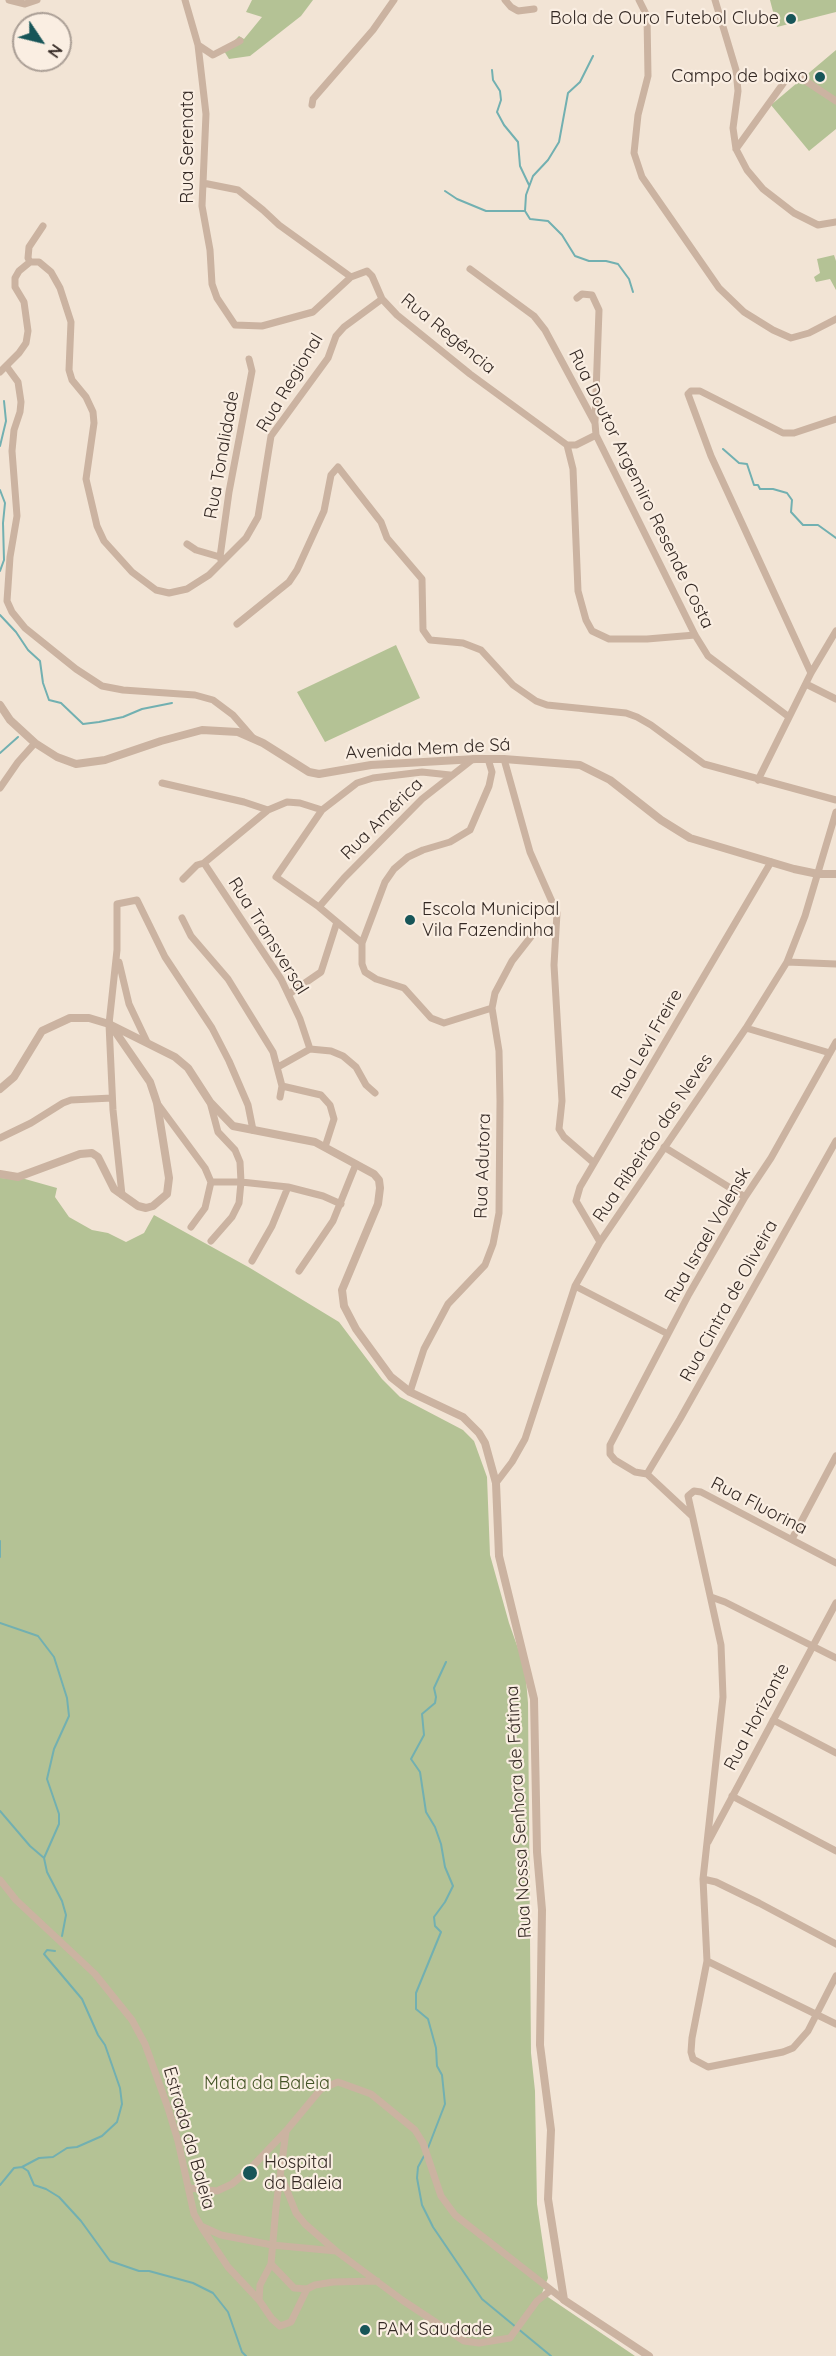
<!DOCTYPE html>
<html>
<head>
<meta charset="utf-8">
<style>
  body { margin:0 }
  #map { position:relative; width:836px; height:2356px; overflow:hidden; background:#f2e4d5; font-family:Quicksand,sans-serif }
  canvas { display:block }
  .north { position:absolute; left:12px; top:12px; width:60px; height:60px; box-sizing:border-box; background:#faeee2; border:2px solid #ab9f96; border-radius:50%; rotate:125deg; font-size:16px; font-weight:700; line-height:24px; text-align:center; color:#342924 }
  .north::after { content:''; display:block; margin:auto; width:21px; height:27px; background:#175558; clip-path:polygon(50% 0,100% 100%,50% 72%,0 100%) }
</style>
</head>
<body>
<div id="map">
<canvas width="836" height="2356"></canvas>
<div class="north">N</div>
</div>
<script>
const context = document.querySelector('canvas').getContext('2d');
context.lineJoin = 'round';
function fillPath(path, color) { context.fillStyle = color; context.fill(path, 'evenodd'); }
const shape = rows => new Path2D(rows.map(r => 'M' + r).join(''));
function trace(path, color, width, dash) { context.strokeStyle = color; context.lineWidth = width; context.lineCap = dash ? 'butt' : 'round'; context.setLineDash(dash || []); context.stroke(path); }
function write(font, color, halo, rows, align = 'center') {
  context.font = font + ' Quicksand,sans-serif'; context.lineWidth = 4.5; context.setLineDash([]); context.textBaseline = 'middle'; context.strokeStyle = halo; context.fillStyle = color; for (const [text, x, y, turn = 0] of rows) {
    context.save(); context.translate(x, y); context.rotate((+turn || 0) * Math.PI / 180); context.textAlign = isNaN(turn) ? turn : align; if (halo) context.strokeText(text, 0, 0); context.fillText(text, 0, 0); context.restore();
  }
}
const green = shape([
  [252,0,313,0,301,16,250,56,229,59,224,51,239,36,244,39,262,17,246,12],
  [770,0,836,0,836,12,777,27],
  [836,50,836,129,809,151,771,105],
  [834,255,836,261,836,290,830,279,816,282,814,277,820,273,817,259],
  [396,645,420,698,325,742,297,692],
  [0,1178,25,1179,57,1188,55,1197,69,1217,92,1230,108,1233,126,1242,144,1233,154,1215,250,1268,339,1322,382,1379,400,1397,463,1430,474,1441,487,1477,490,1555,509,1623,525,1668,528,1703,531,2053,535,2091,537,2204,548,2278,542,2293,635,2356,0,2356]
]);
const stream = shape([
  [593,56,580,82,568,93,559,142,548,160,533,176,526,195,525,211,530,219,548,221,562,235,575,256,589,261,606,261,618,264,629,279,633,292],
  [492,70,493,80,500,91,501,100,497,112,504,125,518,142,520,166,529,185],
  [445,191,457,199,486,211,525,211],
  [0,446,6,421,4,401],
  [723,449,739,463,747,464,754,485,758,485,760,489,773,489,787,493,792,500,791,512,803,525,818,525,836,538],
  [0,490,5,503,3,523,4,560,0,571],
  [0,615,16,632,28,650,40,661,43,683,49,700,61,703,83,724,99,722,123,717,142,709,172,703],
  [0,753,18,737],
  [0,1541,0,1557],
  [0,1623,38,1636,54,1657,67,1698,69,1716,54,1749,47,1779,59,1814,59,1824,44,1858],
  [0,1811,30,1846,44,1858,47,1872,62,1901,66,1915,62,1936],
  [428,2148,445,2104,442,2075,437,2066,436,2048,428,2019,416,2009,416,1993,441,1932,435,1926,434,1917,445,1902,453,1886,445,1867,441,1844,435,1827,426,1812,420,1772,411,1759,424,1735,422,1714,435,1703,436,1697,434,1688,446,1662],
  [424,2156,418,2167,417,2178,422,2205,433,2227,482,2299,551,2356],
  [22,2167,28,2171,34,2185,46,2189,59,2197,81,2221,110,2261,139,2271,149,2271,193,2283,213,2293,228,2312,242,2352,246,2356],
  [0,2185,14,2168,22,2167,39,2158,53,2157,67,2148,77,2147,102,2136,117,2122,122,2104,120,2088,105,2045,98,2035,82,1999,44,1954,47,1950,55,1951]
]);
const minor = shape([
  [9,0,25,4,37,0],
  [185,0,198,45,213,55,240,41],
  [505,0,511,7,518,11,534,9],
  [639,0,647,16,648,76,638,115,634,153,642,177,719,288,744,312,773,330,791,338,809,333,836,319],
  [715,0,736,70,738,91,733,128,736,149,747,170,763,189,794,213,818,225,836,222],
  [198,45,206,114,202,206,210,250,212,284,217,298,235,325,262,326,313,312,351,277,367,271,372,276,382,299,397,315,470,374,567,445,576,445,596,435],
  [312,105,313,99,373,30,394,0],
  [736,149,785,81,792,75,798,76,836,101],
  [203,183,238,190,263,210,279,225,351,277],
  [30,262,28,258,29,247,43,226],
  [470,269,534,316,545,330,595,423,596,435,695,635,708,656,789,717],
  [577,298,582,294,592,295,599,310,595,421],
  [7,367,18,382,21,402,20,412,14,430,12,451,17,516,10,557,7,601,12,612,25,628,76,669,102,686,123,690,195,695,213,700,233,715,253,738],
  [0,372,19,353,26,343,28,331,24,302,15,287,15,278,19,271,30,262,39,262,51,272,60,288,71,322,69,370,72,380,86,397,93,412,94,423,86,479,97,526,104,541,132,572,156,590,169,593,187,589,209,575,246,538,258,517,271,436,328,358,336,336,344,327,382,299],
  [567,445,573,469,578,591,586,620,592,631,609,639,647,639,695,635],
  [187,544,196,550,220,557,221,560],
  [220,557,229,492,252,371,249,359],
  [237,624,289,582,297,570,324,511,331,475,338,467,381,522,387,538,422,579,423,630,430,640,463,643,481,650,513,685,536,701,547,705,626,713,637,717,651,725,704,764,836,800],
  [811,673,711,456,688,394,691,391,700,391,783,433,794,433,836,419],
  [806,684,836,699],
  [504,759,530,852,557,913,554,965,562,1101,559,1129,564,1137,594,1163],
  [450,775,422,772,373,778,357,783,322,810,276,877,319,907,362,943,362,964,365,972,376,979,404,988,431,1018,444,1023,492,1008],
  [758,780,811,673,836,631],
  [162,783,244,802,268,810],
  [0,788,18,762,35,743],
  [204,863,281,979,300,1019,310,1049,331,1051,343,1056,356,1067,366,1085,375,1093],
  [183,879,197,865,204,863,268,810,287,802,300,803,322,810],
  [319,907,344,878,422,799,473,759],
  [182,918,191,936,228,979,273,1052,282,1086,280,1097],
  [362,943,385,882,394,869,408,857,423,850,450,842,470,830,489,786,492,772,488,759],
  [119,962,129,1004,147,1042],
  [787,962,836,964],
  [289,994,321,972,337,922],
  [746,1028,830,1053],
  [278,1067,310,1049],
  [282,1086,321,1095,330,1105,334,1119,325,1147],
  [210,1102,218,1132,235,1150,240,1162,241,1182,239,1203,232,1217,211,1241],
  [157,1103,205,1168,211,1182,205,1208,191,1227],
  [0,1138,31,1123,63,1103,71,1100,112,1098],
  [664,1147,745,1197],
  [211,1182,241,1182,288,1187,323,1196,341,1204],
  [122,1195,113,1110,109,1024,117,950,117,904,137,900,165,957,212,1028,229,1061,248,1105,253,1130],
  [600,1242,576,1201,580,1187,771,862],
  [252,1261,272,1226,288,1187],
  [299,1271,333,1221,356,1164],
  [575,1286,668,1334],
  [410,1392,424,1349,448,1304,485,1265,493,1244,499,1213,500,1101,499,1051,492,1008,495,993,512,961,537,929],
  [647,1474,680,1419,836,1141],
  [496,1483,512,1462,525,1439,575,1286,600,1242,746,1028,787,962,805,916,836,812],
  [692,1516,647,1474,635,1472,615,1460,610,1454,610,1445,689,1294,745,1197,771,1158,836,1042],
  [792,1539,836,1456],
  [836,1563,701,1492,694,1491,688,1496,721,1645,723,1697,703,1879,707,1961,692,2038,691,2052,693,2059,708,2067,783,2052,793,2048,808,2031,836,1976],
  [711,1597,725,1602,836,1658],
  [773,1720,836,1753],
  [732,1796,836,1851],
  [708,1842,836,1603],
  [703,1879,716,1882,759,1903,836,1944],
  [0,1880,16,1900,95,1974,132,2020,145,2044,168,2108,178,2141,194,2214,201,2226,221,2235,272,2245,336,2251,402,2300,464,2341,479,2343,510,2338,537,2301,551,2290],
  [707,1961,836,2024],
  [282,2178,296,2213,305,2224,336,2251],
  [189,2188,217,2191,232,2184,249,2170,286,2131],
  [202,2228,228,2267,259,2300,272,2319,280,2326,291,2322,307,2289,294,2288,271,2264,276,2207,286,2131,321,2089,338,2082,371,2094,415,2130,423,2143,441,2196,455,2215,564,2300],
  [307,2289,315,2285,333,2282,377,2281],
  [259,2300,260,2285,271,2264]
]);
const tertiary = shape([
  [0,705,10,720,35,743,57,757,76,764,105,760,161,741,202,730,238,732,263,743,309,772,319,774,371,765,476,759,504,759,580,765,610,780,661,820,690,838,794,869,818,874,836,874],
  [0,1089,14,1077,42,1031,70,1018,89,1018,109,1024,175,1057,188,1068,210,1102,233,1126,315,1142,374,1174,379,1180,380,1188,378,1204,342,1290,344,1306,356,1329,391,1377,410,1392,463,1417,479,1433,485,1443,496,1483,499,1556,534,1699,537,1852,542,1910,540,2045,551,2130,548,2199,564,2300,649,2356],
  [0,1174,18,1177,80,1154,92,1153,98,1157,114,1189,138,1206,146,1208,153,1206,167,1194,169,1178,157,1103,150,1082,110,1024]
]);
const markers = [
  [791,19,6,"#175558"],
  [820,77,6,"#175558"],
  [410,920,6,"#175558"],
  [250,2173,8,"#175558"],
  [365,2330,6,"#175558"]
];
const poiNames = [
  ["Bola de Ouro Futebol Clube",779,19,"right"],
  ["Campo de baixo",808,77,"right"],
  ["Escola Municipal",422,910],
  ["Vila Fazendinha",422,931],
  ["Hospital",264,2163],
  ["da Baleia",264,2184],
  ["PAM Saudade",377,2330]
];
const streetNames = [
  ["Rua Serenata",188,147,-90],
  ["Rua Regência",448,334,39],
  ["Rua Regional",290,383,-59],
  ["Rua Tonalidade",222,455,-80],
  ["Rua Doutor Argemiro Resende Costa",641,489,64],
  ["Avenida Mem de Sá",428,749,-3],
  ["Rua América",382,819,-45],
  ["Rua Transversal",268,936,58],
  ["Rua Levi Freire",647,1044,-60],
  ["Rua Ribeirão das Neves",653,1138,-56],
  ["Rua Adutora",483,1166,-88],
  ["Rua Israel Volensk",708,1235,-60],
  ["Rua Cintra de Oliveira",729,1301,-61],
  ["Rua Fluorina",759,1506,27],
  ["Rua Horizonte",757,1717,-62],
  ["Rua Nossa Senhora de Fátima",519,1812,-93],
  ["Estrada da Baleia",189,2138,74]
];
const parkNames = [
  ["Mata da Baleia",267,2084]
];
fillPath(green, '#b4c295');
trace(stream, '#72b0b1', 2);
trace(minor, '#cbb3a1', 7);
trace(tertiary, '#cbb3a1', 8);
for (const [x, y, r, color] of markers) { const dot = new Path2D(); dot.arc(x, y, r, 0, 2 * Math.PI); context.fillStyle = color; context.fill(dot); trace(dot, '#faeee2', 2); }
write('18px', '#342924', '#faeee2', poiNames, 'left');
write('18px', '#342924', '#faeee2', streetNames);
write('18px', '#445426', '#faeee2', parkNames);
</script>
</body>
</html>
